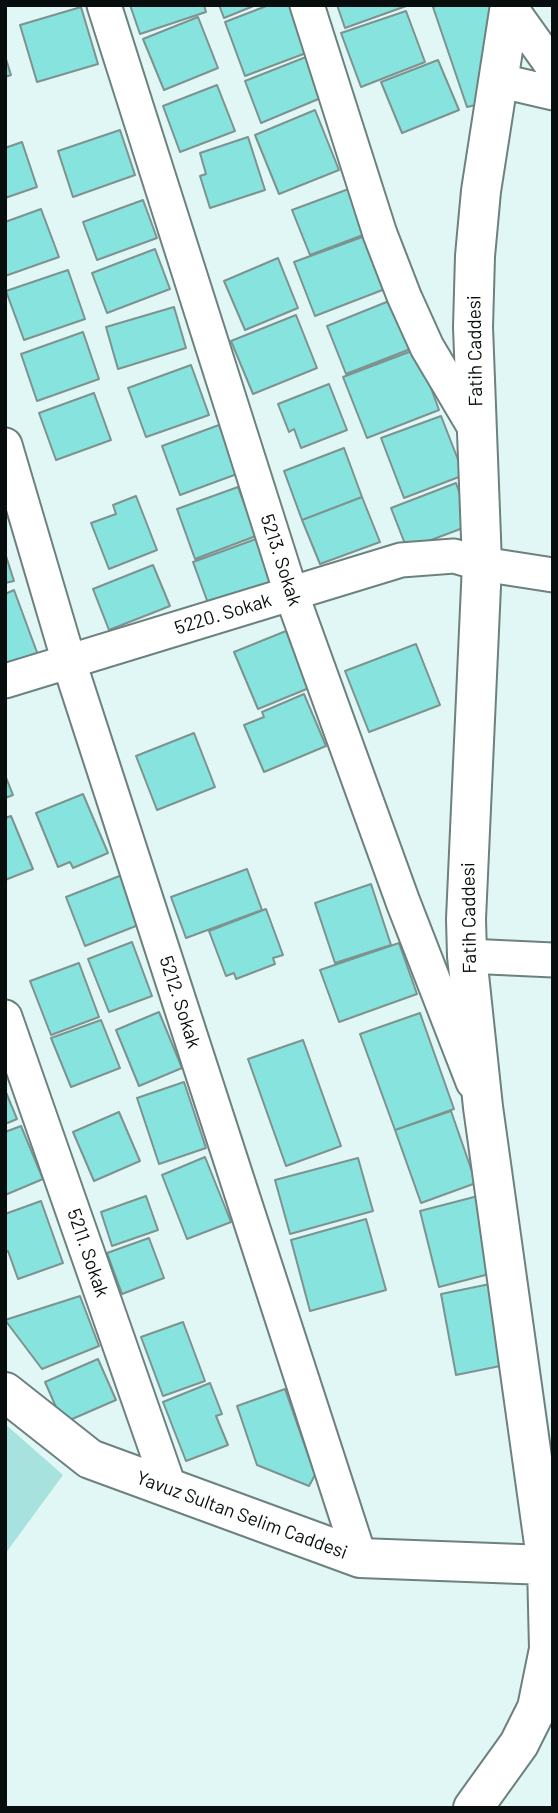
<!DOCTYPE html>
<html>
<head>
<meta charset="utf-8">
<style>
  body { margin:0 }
  #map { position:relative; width:558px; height:1813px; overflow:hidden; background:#e1f7f5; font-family:Barlow,sans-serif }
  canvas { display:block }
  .frame { position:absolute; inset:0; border:7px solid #070e0d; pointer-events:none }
</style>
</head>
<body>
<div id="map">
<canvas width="558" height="1813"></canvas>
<div class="frame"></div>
</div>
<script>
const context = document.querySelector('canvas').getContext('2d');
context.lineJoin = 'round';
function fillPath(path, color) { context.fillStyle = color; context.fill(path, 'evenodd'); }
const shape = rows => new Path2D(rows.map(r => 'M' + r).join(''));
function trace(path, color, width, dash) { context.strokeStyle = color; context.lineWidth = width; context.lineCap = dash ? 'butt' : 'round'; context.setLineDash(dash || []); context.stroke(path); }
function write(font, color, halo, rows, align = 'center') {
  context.font = font + ' Barlow,sans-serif'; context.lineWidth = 7; context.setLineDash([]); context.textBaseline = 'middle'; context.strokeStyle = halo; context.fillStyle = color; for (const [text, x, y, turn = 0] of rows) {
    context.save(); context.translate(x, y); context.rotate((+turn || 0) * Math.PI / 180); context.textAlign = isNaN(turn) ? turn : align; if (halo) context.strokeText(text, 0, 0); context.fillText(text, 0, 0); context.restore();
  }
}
const green = shape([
  [5,1424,63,1475,5,1554]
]);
const building = shape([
  [130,5,204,5,206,12,140,34,130,5],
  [219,5,256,5,224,18,219,5],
  [269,5,297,5,314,50,245,76,225,22,269,5],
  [337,5,409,5,345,28,337,5],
  [437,5,496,5,480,104,467,107,433,7,437,5],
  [81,7,98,64,37,82,20,25,81,7],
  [406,11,425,62,361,87,341,33,406,11],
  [198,17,218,68,164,90,143,39,198,17],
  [311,55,328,95,261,123,245,81,311,55],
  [5,56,11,75,5,77,5,56],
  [438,60,459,110,402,133,381,82,438,60],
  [217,85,235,131,180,152,163,106,217,85],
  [315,110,339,170,279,194,255,135,315,110],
  [120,130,135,175,73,197,58,151,120,130],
  [248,137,265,190,210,208,200,176,206,174,200,153,248,137],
  [22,142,37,187,5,198,5,148,22,142],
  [354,187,371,232,310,255,292,210,354,187],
  [143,200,157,238,97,260,83,222,143,200],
  [41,209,59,257,5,276,5,222,41,209],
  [365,236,385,289,315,316,294,262,365,236],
  [155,249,170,289,107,313,92,273,155,249],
  [278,258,298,308,245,330,224,281,278,258],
  [68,270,85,319,24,340,6,291,68,270],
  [394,299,413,348,346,374,327,326,394,299],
  [174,307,186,348,118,369,106,327,174,307],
  [296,315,317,368,253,394,231,341,296,315],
  [83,332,99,379,37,401,21,354,83,332],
  [417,349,439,410,367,438,343,377,417,349],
  [191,365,209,415,146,437,128,388,191,365],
  [329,384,347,430,301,448,294,429,289,432,278,404,329,384],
  [94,393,111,440,56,460,39,413,94,393],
  [441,416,464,475,404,498,381,438,441,416],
  [219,425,237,474,180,495,162,446,219,425],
  [344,448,362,497,302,520,284,471,344,448],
  [456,483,467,514,463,528,407,549,391,508,456,483],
  [238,487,256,536,195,559,177,509,238,487],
  [136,496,157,550,109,569,91,523,116,514,113,505,136,496],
  [362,497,380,542,320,564,302,520,362,497],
  [256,539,272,583,209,606,193,562,256,539],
  [5,553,14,581,5,583,5,553],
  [153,565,170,606,109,630,93,589,153,565],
  [14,590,38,655,5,667,5,594,14,590],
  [286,631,309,688,258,709,234,652,286,631],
  [416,644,440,705,369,732,345,671,416,644],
  [304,694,326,746,264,772,244,725,264,717,262,712,304,694],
  [194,733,215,787,157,810,136,756,194,733],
  [5,775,13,795,5,798,5,775],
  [83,794,108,853,73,868,70,862,58,867,36,813,83,794],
  [11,816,33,869,5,880,5,818,11,816],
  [247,869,262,910,186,938,171,897,247,869],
  [122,875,141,924,85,946,66,897,122,875],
  [371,884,391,945,335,963,315,903,371,884],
  [266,909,283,955,273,958,275,964,236,979,234,973,226,976,209,931,266,909],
  [132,942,152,996,109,1012,88,959,132,942],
  [399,943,417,994,339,1022,320,970,399,943],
  [79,963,99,1017,51,1035,30,981,79,963],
  [159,1012,182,1068,139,1086,116,1030,159,1012],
  [420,1013,454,1109,395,1130,360,1034,420,1013],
  [101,1020,120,1068,71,1087,51,1038,101,1020],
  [303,1040,341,1146,286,1166,248,1059,303,1040],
  [184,1082,206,1148,159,1164,137,1098,184,1082],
  [5,1090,17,1119,5,1124,5,1090],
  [451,1111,476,1183,421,1203,395,1130,451,1111],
  [119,1112,140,1161,94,1181,73,1132,119,1112],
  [21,1126,43,1179,5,1195,5,1132,21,1126],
  [205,1157,231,1222,187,1239,162,1175,205,1157],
  [358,1158,373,1211,290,1234,275,1180,358,1158],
  [146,1196,158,1230,112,1246,101,1212,146,1196],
  [478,1196,497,1272,439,1287,420,1211,478,1196],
  [41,1201,63,1263,18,1279,8,1251,5,1252,5,1214,41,1201],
  [366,1219,386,1290,310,1311,291,1240,366,1219],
  [149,1238,164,1278,122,1294,107,1253,149,1238],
  [490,1284,505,1365,456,1375,441,1294,490,1284],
  [80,1296,99,1346,42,1369,5,1320,80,1296],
  [183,1322,205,1381,163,1396,141,1337,183,1322],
  [98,1359,116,1400,63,1423,45,1382,98,1359],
  [210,1383,222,1414,216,1416,228,1445,186,1461,163,1402,210,1383],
  [285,1389,315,1475,309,1486,257,1465,237,1406,285,1389]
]);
const street = shape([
  [104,5,291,593,403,902,473,1082],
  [307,5,380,234,404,296,427,347,478,433],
  [510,7,553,67],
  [497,80,553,93],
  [5,445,69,662,360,1558],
  [5,681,401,560,454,556,482,564,553,575],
  [467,956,553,960],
  [5,1017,170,1489]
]);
const secondary = shape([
  [5,1392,90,1459,360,1558,547,1565],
  [473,1808,519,1744,537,1708,549,1649,547,1565,483,1107,467,956,466,919,482,564,473,327,475,256,481,191,510,5]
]);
const streetNames = [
  ["Fatih Caddesi",475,351,-91],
  ["5213. Sokak",281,560,72],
  ["5220. Sokak",223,614,-17],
  ["Fatih Caddesi",469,918,-91],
  ["5212. Sokak",180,1002,72],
  ["5211. Sokak",88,1253,71],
  ["Yavuz Sultan Selim Caddesi",242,1515,20]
];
fillPath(green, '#a7e2de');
fillPath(building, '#86e3dd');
trace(building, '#7e9290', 2);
trace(street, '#6d817f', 37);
trace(secondary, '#6d817f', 42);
trace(street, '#fff', 33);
trace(secondary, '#fff', 38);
write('19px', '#070e0d', '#fff', streetNames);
</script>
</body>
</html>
